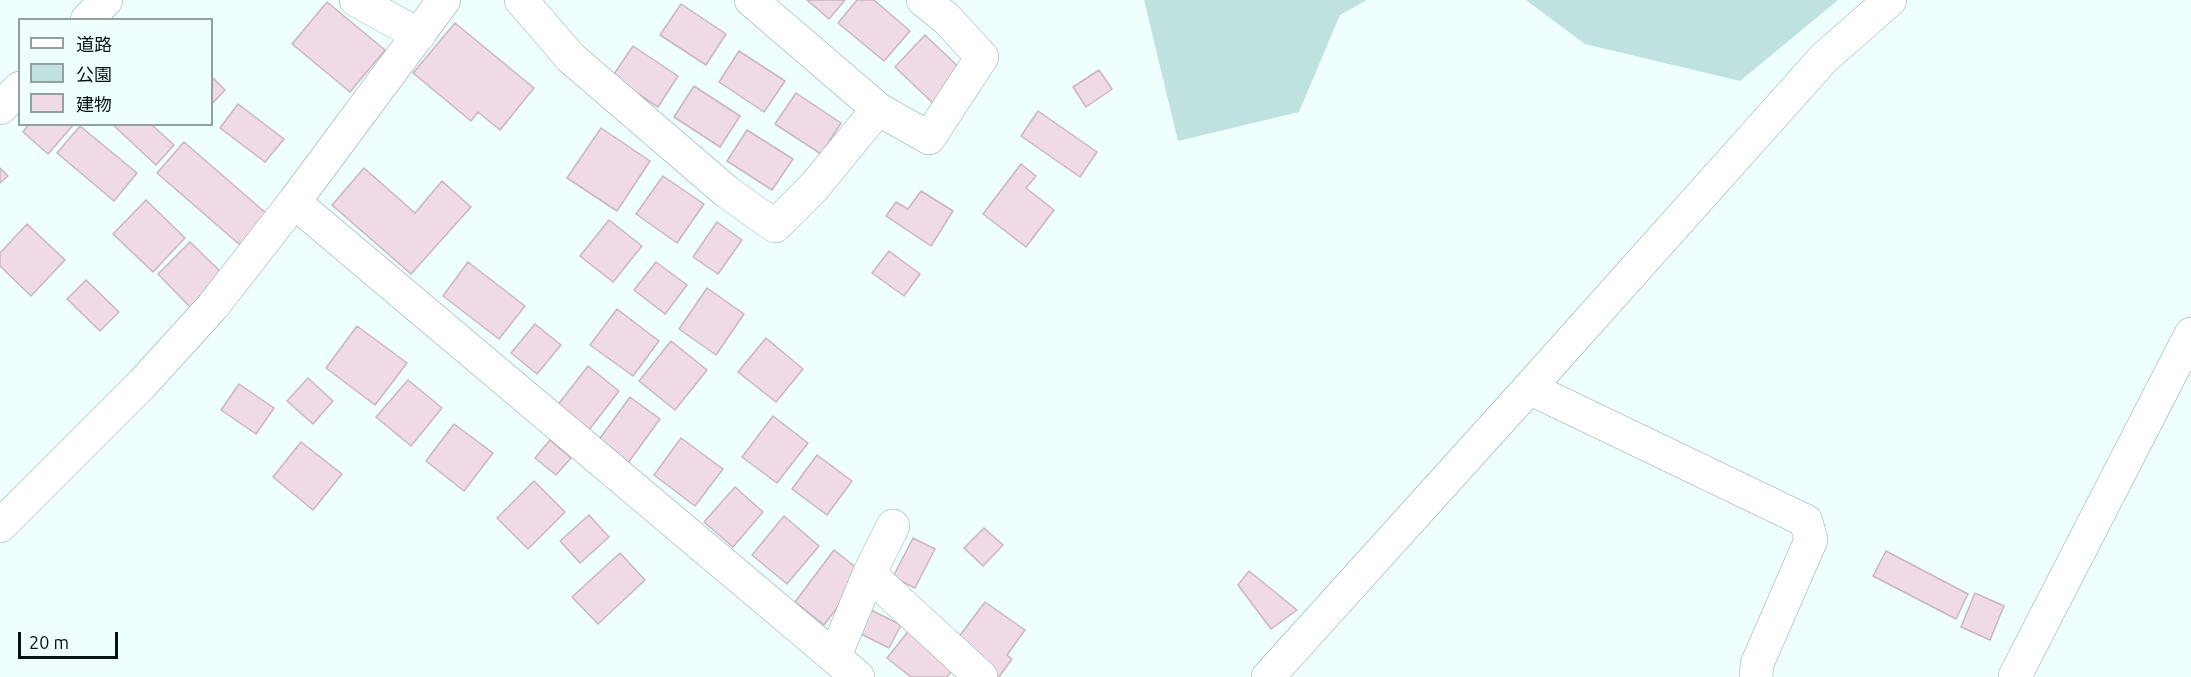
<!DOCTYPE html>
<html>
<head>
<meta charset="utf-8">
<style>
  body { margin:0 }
  #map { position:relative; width:2191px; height:677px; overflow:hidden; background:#eefffe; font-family:Ubuntu,"Noto Sans JP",sans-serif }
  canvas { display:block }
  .legend { position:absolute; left:18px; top:18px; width:195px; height:108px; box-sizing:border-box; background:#eefffe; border:2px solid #92a1a0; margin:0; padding:8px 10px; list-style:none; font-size:18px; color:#091313 }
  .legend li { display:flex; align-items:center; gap:12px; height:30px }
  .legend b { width:30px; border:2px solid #92a1a0 }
  .scale { position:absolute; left:18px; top:632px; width:100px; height:27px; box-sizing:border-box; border:3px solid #091313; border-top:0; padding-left:8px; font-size:18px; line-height:21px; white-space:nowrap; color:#091313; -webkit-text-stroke:4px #eefffe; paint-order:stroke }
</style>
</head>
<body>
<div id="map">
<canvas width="2191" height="677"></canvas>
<ul class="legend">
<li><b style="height:8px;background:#fff"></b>道路</li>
<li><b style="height:16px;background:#bfe2e1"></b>公園</li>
<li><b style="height:16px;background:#f0dae6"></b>建物</li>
</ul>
<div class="scale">20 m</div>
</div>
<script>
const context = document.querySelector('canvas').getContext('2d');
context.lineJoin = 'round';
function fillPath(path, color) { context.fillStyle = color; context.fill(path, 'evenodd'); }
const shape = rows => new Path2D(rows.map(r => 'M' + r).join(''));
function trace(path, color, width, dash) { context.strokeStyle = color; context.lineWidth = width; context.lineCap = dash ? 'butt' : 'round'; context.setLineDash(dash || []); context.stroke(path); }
const green = shape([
  [1144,0,1367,0,1340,15,1299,112,1178,141],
  [1526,0,1838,0,1740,81,1585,44]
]);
const building = shape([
  [807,0,845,0,829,19,807,0],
  [857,0,874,0,910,31,884,61,838,23,857,0],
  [327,2,385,50,350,92,292,44,327,2],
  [681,4,726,34,706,65,660,35,681,4],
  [455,23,534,88,500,130,478,112,471,121,413,73,455,23],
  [925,35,966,74,936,106,895,67,925,35],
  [633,46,678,76,658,107,612,77,633,46],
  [739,51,785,81,764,112,719,82,739,51],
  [1099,70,1112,89,1086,107,1073,87,1099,70],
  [212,77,225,90,212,104,212,77],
  [694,86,740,116,720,147,674,117,694,86],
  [796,93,841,123,821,154,775,124,796,93],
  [238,104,284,139,265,162,220,128,238,104],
  [1038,111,1097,152,1080,177,1021,136,1038,111],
  [29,124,74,124,48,154,23,132,29,124],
  [112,124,151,124,174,145,156,165,112,124],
  [80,126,137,173,114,201,57,153,80,126],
  [601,128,650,161,617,211,567,178,601,128],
  [747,130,793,159,772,190,727,161,747,130],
  [184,142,267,214,240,245,157,173,184,142],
  [1021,164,1036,176,1026,188,1054,210,1026,247,983,214,1021,164],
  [0,168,8,176,0,183,0,168],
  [364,168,415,213,442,181,471,207,411,274,332,205,364,168],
  [663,176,704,204,677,243,636,214,663,176],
  [921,191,953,211,931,246,886,216,896,202,908,209,921,191],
  [146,200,185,238,153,272,113,234,146,200],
  [609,220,642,246,613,282,580,256,609,220],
  [717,222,742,240,718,274,693,257,717,222],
  [27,224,65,260,31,296,0,266,0,253,27,224],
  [190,242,224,275,191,308,158,274,190,242],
  [889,251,920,274,904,296,872,273,889,251],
  [468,262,525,306,499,339,443,296,468,262],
  [656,262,687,285,665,314,634,290,656,262],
  [86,280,119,312,100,331,67,299,86,280],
  [707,288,744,314,716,355,679,329,707,288],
  [617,309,659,341,633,376,590,345,617,309],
  [535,324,561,345,537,374,511,353,535,324],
  [357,326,407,363,375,405,326,368,357,326],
  [766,338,803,369,776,402,738,372,766,338],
  [671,341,707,370,675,410,639,381,671,341],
  [588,366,619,391,589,430,557,406,588,366],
  [308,378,333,401,313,424,287,401,308,378],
  [408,380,442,408,411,446,376,417,408,380],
  [239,384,274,408,256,434,221,410,239,384],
  [630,397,660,419,628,463,598,441,630,397],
  [773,416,808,443,777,483,742,457,773,416],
  [454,424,493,453,464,491,426,461,454,424],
  [681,438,723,469,695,506,654,475,681,438],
  [550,440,571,458,556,475,535,458,550,440],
  [301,442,342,474,313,510,273,477,301,442],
  [817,455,852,481,827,515,792,489,817,455],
  [534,481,565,512,528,549,497,518,534,481],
  [735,487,763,512,733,547,704,522,735,487],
  [589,515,609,537,580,563,560,541,589,515],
  [784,516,819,546,787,584,752,555,784,516],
  [984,528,1003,545,983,566,964,548,984,528],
  [913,538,935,549,915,588,893,577,913,538],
  [834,550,863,573,824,625,795,602,834,550],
  [1886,551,1968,594,1956,619,1873,576,1886,551],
  [620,553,645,580,598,624,572,597,620,553],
  [1249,571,1297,610,1271,629,1238,585,1249,571],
  [1975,593,2004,606,1990,640,1961,627,1975,593],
  [985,602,1025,630,1007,655,1012,659,999,677,990,677,958,638,985,602],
  [867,608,901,625,889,648,855,631,867,608],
  [910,629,955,667,947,677,911,677,887,658,910,629]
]);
const minor = shape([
  [356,0,419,35],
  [521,0,571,58,727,192,775,226,814,187,878,109],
  [751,0,878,109,929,138,982,57,946,18,923,0],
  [87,20,106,0],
  [0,108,20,88],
  [294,202,858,677],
  [1529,388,1806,521,1811,540,1757,664,1756,677],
  [0,526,142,384,213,306,294,202,444,0],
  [869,574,981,677],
  [835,656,869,574,893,526],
  [1268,677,1529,388,1824,58,1890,0],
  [2017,677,2015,676,2191,334]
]);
fillPath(green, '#bfe2e1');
fillPath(building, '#f0dae6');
trace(building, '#cab5c1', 1.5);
trace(minor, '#8fa9a8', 34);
trace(minor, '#fff', 33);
</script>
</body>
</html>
